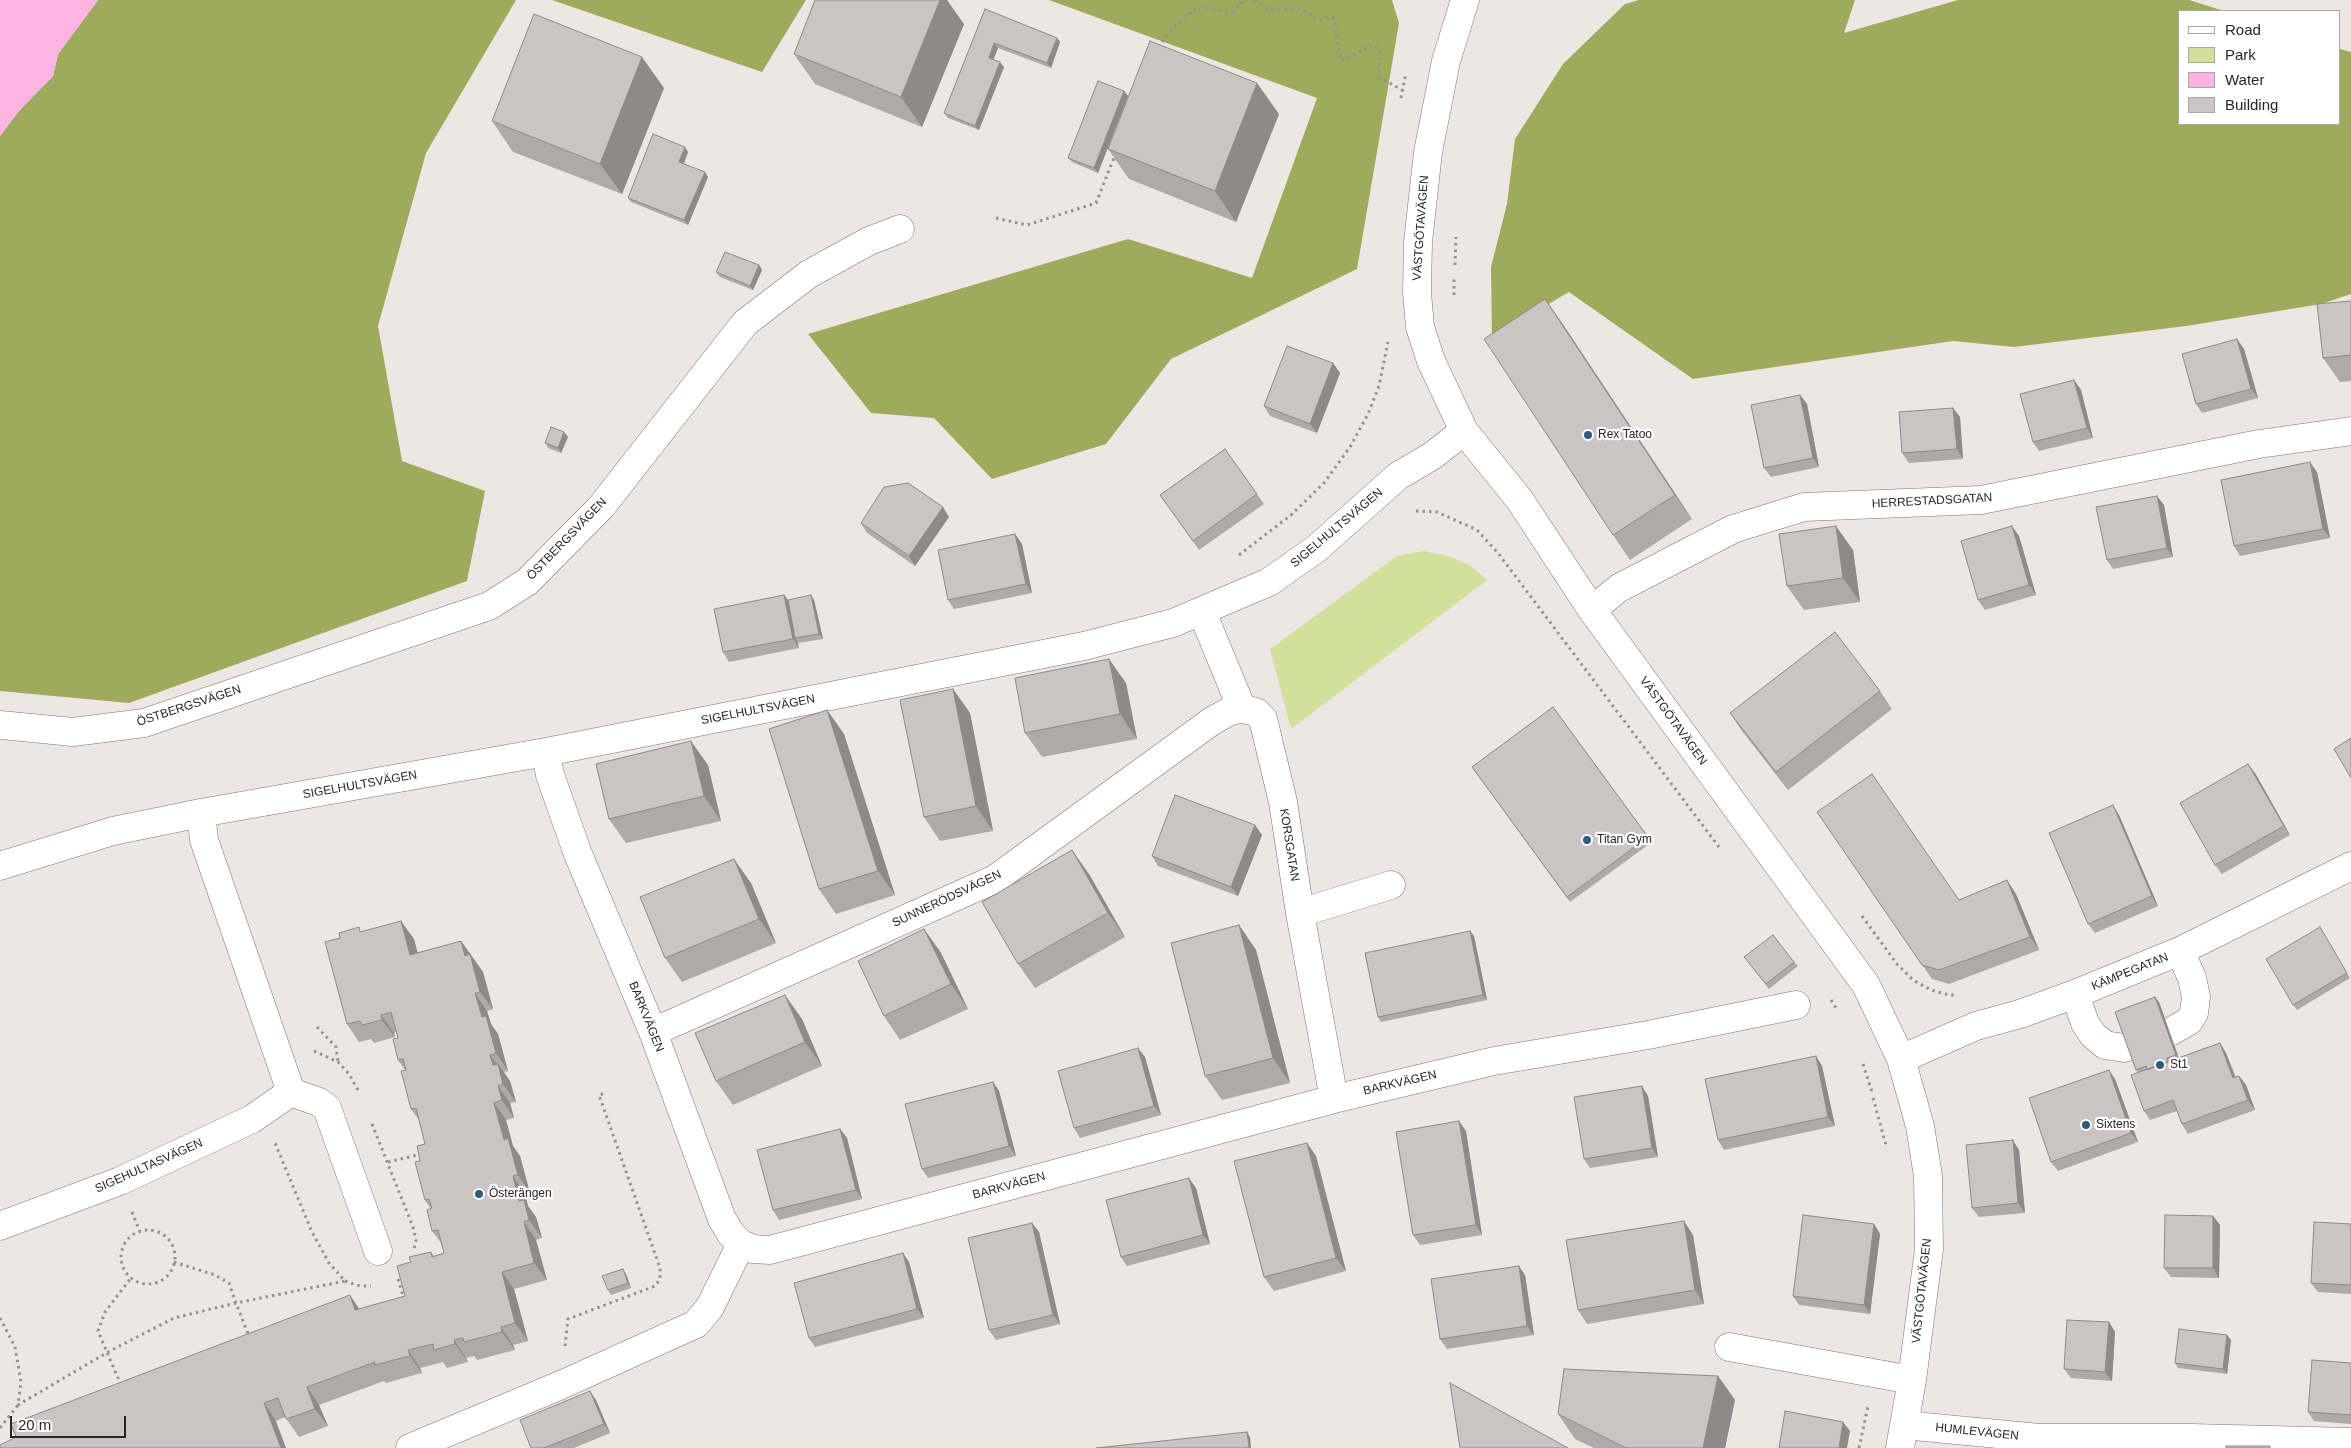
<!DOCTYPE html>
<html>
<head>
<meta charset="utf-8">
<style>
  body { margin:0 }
  #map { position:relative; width:2351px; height:1448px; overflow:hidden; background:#ede6e3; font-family:Helvetica,sans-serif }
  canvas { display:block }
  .legend { position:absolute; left:2178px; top:10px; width:162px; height:115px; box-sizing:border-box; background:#fff; border:1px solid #a9a8a8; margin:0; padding:6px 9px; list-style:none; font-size:15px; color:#292625 }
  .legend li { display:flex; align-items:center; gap:10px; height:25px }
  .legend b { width:25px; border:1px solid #a9a8a8 }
  .scale { position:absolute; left:10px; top:1416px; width:116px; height:22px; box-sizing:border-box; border:2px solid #292625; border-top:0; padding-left:6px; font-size:15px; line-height:18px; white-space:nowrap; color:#292625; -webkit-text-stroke:4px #fff; paint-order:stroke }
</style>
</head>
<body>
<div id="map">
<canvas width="2351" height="1448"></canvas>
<ul class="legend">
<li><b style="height:6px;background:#fff"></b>Road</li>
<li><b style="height:14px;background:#d2e09c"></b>Park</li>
<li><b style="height:14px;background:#fdb4e4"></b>Water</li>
<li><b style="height:14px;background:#ccc4c4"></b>Building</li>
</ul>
<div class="scale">20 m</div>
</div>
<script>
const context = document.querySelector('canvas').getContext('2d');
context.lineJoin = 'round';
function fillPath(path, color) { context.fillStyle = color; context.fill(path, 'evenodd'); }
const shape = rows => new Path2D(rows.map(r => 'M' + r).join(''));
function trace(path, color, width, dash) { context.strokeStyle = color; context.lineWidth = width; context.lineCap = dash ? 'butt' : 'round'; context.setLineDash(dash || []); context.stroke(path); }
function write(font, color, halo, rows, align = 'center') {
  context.font = font + ' Helvetica,sans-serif'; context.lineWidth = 4.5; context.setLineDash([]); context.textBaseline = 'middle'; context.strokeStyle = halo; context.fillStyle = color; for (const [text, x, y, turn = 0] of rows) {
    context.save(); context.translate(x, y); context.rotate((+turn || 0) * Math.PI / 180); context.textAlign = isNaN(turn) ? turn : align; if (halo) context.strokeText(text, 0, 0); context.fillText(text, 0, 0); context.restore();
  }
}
const green = shape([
  [1423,551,1448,556,1470,565,1487,580,1291,729,1270,649,1397,556]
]);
const forest = shape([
  [98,0,516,0,426,153,378,326,402,461,485,491,467,581,129,703,0,691,0,136,18,112,53,76,58,54],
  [552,0,806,0,762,72],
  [1049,0,1392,0,1399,23,1357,269,1171,359,1106,444,992,479,934,418,871,413,808,334,1128,239,1252,278,1317,98],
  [1639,0,1855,0,1844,33,1958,0,2189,0,2224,11,2180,11,2180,124,2340,124,2340,49,2351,52,2351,294,2321,304,2186,326,2014,347,1953,341,1693,379,1569,292,1492,337,1491,267,1507,204,1515,139,1563,64,1625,4]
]);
const water = shape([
  [0,0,98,0,58,54,53,76,18,112,0,136]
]);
const path = shape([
  [1255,0,1268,9,1303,9,1316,20,1333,17,1341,61,1374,44,1380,51,1379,77,1402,90],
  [1158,47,1175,26,1197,7,1233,12,1245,0],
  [1401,98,1406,73],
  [996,218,1027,225,1096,203,1115,155],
  [1455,265,1456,237],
  [1454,295,1454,277],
  [1416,511,1437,512,1477,530,1498,553,1719,847],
  [1239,555,1291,515,1324,483,1350,447,1368,414,1379,386,1388,342],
  [1862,916,1897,964,1913,980,1931,990,1949,995,1956,995],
  [1831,1000,1838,1011],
  [317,1027,336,1047,338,1062],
  [314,1051,338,1062,349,1074,358,1090],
  [1863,1064,1872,1092],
  [1873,1098,1886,1145],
  [372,1124,413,1227,416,1240,414,1249],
  [388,1162,422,1154],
  [132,1212,140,1232],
  '121 1257a27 27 0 1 1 54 0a27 27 0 1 1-54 0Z',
  [174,1262,215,1275,229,1283,236,1303,345,1281,329,1263,312,1232,275,1143],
  [398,1279,404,1299],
  [345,1281,360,1286,371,1286],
  [0,1318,15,1347,21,1382,18,1405,108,1352,174,1318,236,1303,249,1336],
  [565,1346,568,1319,655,1286,660,1279,660,1268,599,1095,606,1093],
  [121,1385,98,1331,105,1312,131,1278],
  [0,1428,18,1405],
  [1859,1448,1868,1406]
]);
const minor = shape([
  [1465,0,1446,61,1428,152,1418,242,1417,293,1420,327,1431,361,1464,431,1519,499,1592,610,1866,985,1901,1059,1920,1126,1928,1176,1929,1249,1912,1380,1900,1448],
  [1592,610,1619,588,1733,529,1804,507,1981,500,2259,444,2351,431],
  [1202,612,1242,709,1256,712,1263,719,1283,802,1300,913,1334,1099],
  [0,725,73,732,144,723,489,606,527,582,601,507,745,323,809,274,869,241,900,229],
  [546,752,550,775,578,854,653,1032,722,1219,731,1234,741,1244,753,1249,770,1250,1334,1099,1494,1061,1648,1035,1796,1005],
  [0,866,113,831,201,813,546,752,1084,646,1173,623,1269,582,1316,549,1398,476,1432,456,1464,431],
  [1300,913,1391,885],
  [2075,994,2085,1023,2093,1035,2105,1045,2124,1048,2129,1046],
  [653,1032,995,879,1212,721,1230,711,1242,709],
  [2170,1032,2189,1021,2194,1013,2196,997,2192,978,2180,951],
  [1901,1059,1976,1026,2020,1014,2075,994,2180,951,2351,866],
  [291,1092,319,1102,327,1108,378,1251],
  [0,1226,120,1181,252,1119,291,1092,204,840,201,813],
  [1729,1347,1912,1380],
  [1904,1425,2039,1438,2191,1438,2351,1442],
  [410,1448,561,1385,696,1324,710,1307,741,1244]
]);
const wall = shape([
  [985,9,1057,38,1060,42,1051,68,998,48,993,60,1004,67,979,130,948,118,944,113],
  [964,24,922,127,815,84,794,54],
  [664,88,622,194,513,152,492,121],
  [1124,91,1128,96,1098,173,1072,162,1068,158],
  [1279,114,1236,222,1129,179,1108,149],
  [688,152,684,163,708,177,688,225,631,202,628,198],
  [759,265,762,270,753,290,720,277,716,272],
  [1545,299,1562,323,1692,519,1630,560,1613,535],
  [2351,301,2351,381,2340,382,2323,358],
  [2237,339,2244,349,2258,398,2202,413,2196,404],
  [1333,363,1340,373,1317,433,1270,416,1264,406],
  [2074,380,2081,390,2093,438,2039,451,2033,442],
  [1800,395,1807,404,1819,467,1771,477,1764,468],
  [1953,408,1960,417,1963,459,1909,463,1902,453],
  [564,432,568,437,561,453,548,448,545,443],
  [1225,449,1264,504,1199,550,1160,495],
  [2317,472,2330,538,2240,556,2234,546],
  [2164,505,2173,557,2113,569,2107,560],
  [949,517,915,566,867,533,861,523],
  [1015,534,1022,544,1032,593,954,609,948,600],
  [2019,536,2036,595,1985,610,1978,600],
  [1853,550,1860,602,1804,610,1787,586],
  [784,595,788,600,814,600,823,639,798,643,799,648,729,662,723,652],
  [1126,683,1137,739,1042,757,1025,733],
  [953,689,970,713,993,831,940,841,924,817],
  [1880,691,1892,709,1788,790,1742,731,1730,713],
  [1553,707,1652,842,1570,902,1472,767],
  [827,710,844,734,895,895,836,914,819,889],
  [708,765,721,821,626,843,609,819],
  [2255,773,2290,835,2222,874,2215,865],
  [1817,812,1959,900,2007,880,2016,894,2039,950,1949,984,1932,979],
  [2119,815,2158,906,2095,933,2088,924],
  [1255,825,1262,835,1238,896,1158,866,1152,856],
  [1089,874,1125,937,1035,988,1018,964],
  [751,883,776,943,682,982,665,958],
  [1239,925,1256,950,1290,1083,1222,1100,1205,1076],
  [2320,927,2350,978,2297,1010,2293,1005],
  [924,929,941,953,968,1009,900,1040,884,1016],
  [362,932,414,939,417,953,461,941,483,972,493,1009,487,1011,491,1024,498,1034,508,1071,504,1072,510,1081,516,1102,510,1103,514,1118,506,1120,513,1146,520,1156,530,1193,525,1194,528,1206,536,1217,542,1238,536,1240,547,1280,514,1289,528,1341,513,1345,515,1350,477,1360,474,1356,466,1358,468,1362,447,1368,443,1362,420,1368,422,1373,386,1383,384,1381,319,1405,328,1426,299,1437,285,1417,276,1421,0,1448,360,1309,405,1296,411,1262,431,1252,434,1256,444,1253,442,1244,432,1231,431,1209,425,1200,420,1161,425,1144,419,1120,411,1109,405,1070,398,1060,398,1038,396,1032,394,1033,395,1037,374,1043,371,1039,359,1042,347,1024],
  [1474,936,1487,1000,1381,1022,1378,1017],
  [1748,962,1794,962,1798,966,1769,989],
  [2159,1002,2179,1058,2220,1043,2226,1053,2236,1077,2239,1076,2246,1085,2255,1110,2188,1134,2182,1124,2177,1111,2150,1120,2144,1111,2138,1073,2136,1070],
  [802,1019,822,1066,733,1105,716,1081],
  [1816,1056,1822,1066,1835,1126,1724,1150,1718,1140],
  [1145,1057,1161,1115,1080,1138,1074,1128],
  [2115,1079,2138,1142,2058,1171,2051,1162],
  [993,1082,999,1091,1016,1156,928,1178,922,1169],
  [1648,1096,1658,1157,1590,1168,1584,1159],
  [840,1129,847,1138,862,1199,779,1220,773,1210],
  [1466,1131,1482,1235,1420,1245,1413,1235],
  [1307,1143,1316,1156,1346,1271,1274,1291,1264,1277],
  [2019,1150,2025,1213,1979,1217,1972,1208],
  [1196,1188,1210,1244,1127,1266,1121,1257],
  [2213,1216,2220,1225,2219,1278,2171,1277,2164,1268],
  [1032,1223,1039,1232,1060,1324,996,1340,989,1330],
  [1874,1224,1880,1234,1870,1314,1799,1305,1793,1296],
  [2351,1224,2351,1294,2318,1292,2311,1283],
  [1693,1235,1704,1304,1587,1324,1578,1310],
  [903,1253,909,1262,924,1318,815,1347,809,1338],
  [626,1274,631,1288,611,1295,608,1290],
  [1525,1275,1534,1335,1447,1349,1440,1339],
  [2109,1322,2115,1332,2112,1381,2071,1378,2064,1369],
  [2231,1340,2227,1374,2178,1368,2175,1363],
  [2351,1363,2351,1424,2314,1421,2308,1412],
  [1718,1376,1735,1400,1725,1448,1594,1448,1575,1439,1558,1414],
  [596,1400,610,1433,574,1448,531,1448]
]);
const shadedWall = shape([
  [940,0,947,0,964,24,922,127,901,97],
  [1057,38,1060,42,1051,68,1047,63],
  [994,43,998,48,992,63,989,58],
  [642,57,664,88,622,194,600,164],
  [1000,62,1004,67,979,130,975,126],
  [1257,83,1279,114,1236,222,1215,191],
  [1124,91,1128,96,1098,173,1094,168],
  [685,147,688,152,683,166,679,162],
  [705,172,708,177,688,225,684,220],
  [759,265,762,270,753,290,750,286],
  [1545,299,1562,323,1692,519,1675,495],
  [2237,339,2244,349,2258,398,2251,389],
  [1333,363,1340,373,1317,433,1310,424],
  [2074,380,2081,390,2093,438,2087,428],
  [1800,395,1807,404,1819,467,1813,458],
  [1953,408,1960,417,1963,459,1957,449],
  [564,432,568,437,561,453,558,448],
  [2310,462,2317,472,2330,538,2323,529],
  [2157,496,2164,505,2173,557,2167,548],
  [943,507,949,517,915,566,909,556],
  [1836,526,1853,550,1860,602,1843,578],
  [2012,526,2019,536,2036,595,2029,585],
  [1015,534,1022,544,1032,593,1026,584],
  [784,595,791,604,795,638,798,643,799,648,793,639],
  [811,595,814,600,823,639,819,634],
  [1109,659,1126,683,1137,739,1120,714],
  [953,689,970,713,993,831,976,806],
  [827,710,844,734,895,895,878,871],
  [691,741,708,765,721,821,704,796],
  [2248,764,2255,773,2290,835,2284,826],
  [2113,805,2119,815,2158,906,2152,896],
  [1255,825,1262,835,1238,896,1231,887],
  [1072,850,1089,874,1125,937,1108,913],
  [734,859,751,883,776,943,759,919],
  [2007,880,2016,894,2039,950,2030,937],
  [401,921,414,939,423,973,410,955],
  [1239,925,1256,950,1290,1083,1273,1058],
  [924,929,941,953,968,1009,951,984],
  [1470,931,1474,936,1487,1000,1483,995],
  [461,941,483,972,493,1009,480,992,465,956],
  [475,993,487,1011,491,1024,498,1034,508,1071,496,1053,482,1017],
  [785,995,802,1019,822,1066,805,1042],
  [2155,997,2159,1002,2179,1059,2176,1055],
  [381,1015,394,1033,395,1037,382,1020],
  [2220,1043,2226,1053,2239,1088,2233,1078],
  [1138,1048,1145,1057,1161,1115,1154,1106],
  [490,1055,499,1066,498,1064,510,1081,516,1102,503,1084,493,1065],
  [1816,1056,1822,1066,1835,1126,1828,1117],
  [2109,1070,2115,1079,2138,1142,2131,1133],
  [2239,1076,2246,1085,2255,1110,2248,1100],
  [993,1082,999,1091,1016,1156,1009,1146],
  [498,1086,510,1103,514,1118,502,1100],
  [1642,1086,1648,1096,1658,1157,1652,1148],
  [494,1103,506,1120,513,1146,520,1156,530,1193,518,1175,504,1140],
  [1459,1121,1466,1131,1482,1235,1476,1225],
  [840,1129,847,1138,862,1199,856,1190],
  [2013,1140,2019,1150,2025,1213,2018,1203],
  [1307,1143,1316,1156,1346,1271,1336,1258],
  [513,1176,525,1194,528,1206,536,1217,542,1238,529,1220,519,1201],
  [1189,1178,1196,1188,1210,1244,1203,1235],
  [2213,1216,2220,1225,2219,1278,2213,1268],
  [1684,1221,1693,1235,1704,1304,1695,1290],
  [524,1222,536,1240,547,1280,534,1263],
  [1032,1223,1039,1232,1060,1324,1053,1315],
  [1874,1224,1880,1234,1870,1314,1864,1305],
  [903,1253,909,1262,924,1318,917,1309],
  [1519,1266,1525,1275,1534,1335,1527,1326],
  [623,1269,626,1274,631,1288,628,1283],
  [502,1272,514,1289,528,1341,515,1323],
  [350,1295,362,1313,355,1310],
  [2109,1322,2115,1332,2112,1381,2105,1372],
  [501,1327,513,1345,515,1350,502,1332],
  [2227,1335,2231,1340,2227,1374,2223,1369],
  [454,1340,466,1358,468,1362,455,1344],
  [408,1350,420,1368,422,1373,410,1356],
  [1718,1376,1735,1400,1725,1448,1703,1448],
  [307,1387,319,1405,328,1426,315,1409],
  [590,1391,596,1400,610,1433,604,1424],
  [264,1403,276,1421,286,1448,281,1448],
  [1843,1422,1850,1431,1847,1448,1839,1448],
  [1247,1432,1250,1437,1251,1448,1249,1448]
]);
const building = shape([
  [815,0,940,0,901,97,794,54,815,0],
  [985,9,1057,38,1047,63,994,43,989,58,1000,62,975,126,944,113,985,9],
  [534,14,642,57,600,164,492,121,534,14],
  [1150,41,1257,83,1215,191,1108,149,1150,41],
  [1098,81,1124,91,1094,168,1068,158,1098,81],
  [653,134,685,147,679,162,705,172,684,220,628,198,653,134],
  [725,252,759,265,750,286,716,272,725,252],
  [1545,299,1675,495,1613,535,1484,339,1545,299],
  [2351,301,2351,355,2323,358,2317,304,2351,301],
  [2237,339,2251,389,2196,404,2182,354,2237,339],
  [1287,346,1333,363,1310,424,1264,406,1287,346],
  [2074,380,2087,428,2033,442,2020,394,2074,380],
  [1800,395,1813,458,1764,468,1751,405,1800,395],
  [1953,408,1957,449,1902,453,1899,412,1953,408],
  [551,427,564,432,558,448,545,443,551,427],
  [1225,449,1257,494,1193,541,1160,495,1225,449],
  [2310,462,2323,529,2234,546,2221,480,2310,462],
  [908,483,943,507,909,556,861,523,884,487,908,483],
  [2157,496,2167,548,2107,560,2096,507,2157,496],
  [1836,526,1843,578,1787,586,1779,534,1836,526],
  [2012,526,2029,585,1978,600,1961,541,2012,526],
  [1015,534,1026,584,948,600,938,550,1015,534],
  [784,595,793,639,723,652,714,609,784,595],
  [811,595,819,634,795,638,788,600,811,595],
  [1835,632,1880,691,1776,772,1730,713,1835,632],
  [1109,659,1120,714,1025,733,1015,678,1109,659],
  [953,689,976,806,924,817,900,700,953,689],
  [1553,707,1648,837,1567,897,1472,767,1553,707],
  [827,710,878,871,819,889,769,729,827,710],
  [2351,738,2351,778,2334,749,2351,738],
  [691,741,704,796,609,819,596,764,691,741],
  [2248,764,2284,826,2215,865,2180,803,2248,764],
  [1872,774,1959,900,2007,880,2030,937,1939,970,1922,965,1817,812,1872,774],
  [1175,795,1255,825,1231,887,1152,856,1175,795],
  [2113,805,2152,896,2088,924,2049,833,2113,805],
  [1072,850,1108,913,1018,964,982,902,1072,850],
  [734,859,759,919,665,958,640,897,734,859],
  [401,921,410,955,461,941,465,956,470,954,480,992,475,993,482,1017,486,1016,496,1053,490,1055,493,1065,498,1064,503,1084,498,1086,502,1100,494,1103,504,1140,508,1138,518,1175,513,1176,519,1201,524,1200,529,1220,524,1222,534,1263,502,1272,515,1323,501,1327,502,1332,464,1342,463,1338,454,1340,455,1344,434,1350,433,1344,408,1350,410,1356,374,1365,375,1362,307,1387,315,1409,286,1419,278,1398,264,1403,281,1448,0,1448,0,1445,16,1437,11,1424,350,1295,355,1310,405,1296,397,1266,411,1262,409,1257,431,1252,432,1257,444,1253,438,1230,432,1231,427,1210,432,1208,429,1199,425,1200,415,1162,420,1161,417,1146,425,1144,416,1108,411,1109,401,1071,406,1070,403,1059,398,1060,393,1039,398,1038,391,1012,381,1015,382,1020,362,1025,360,1021,347,1024,325,942,340,938,339,933,359,927,360,932,401,921],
  [1239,925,1273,1058,1205,1076,1171,943,1239,925],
  [2320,927,2347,973,2293,1005,2266,959,2320,927],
  [924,929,951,984,884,1016,858,961,924,929],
  [1470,931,1483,995,1378,1017,1365,953,1470,931],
  [1773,935,1794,962,1766,984,1744,957,1773,935],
  [785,995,805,1042,716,1081,695,1033,785,995],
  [2155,997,2176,1055,2167,1058,2168,1062,2147,1070,2146,1066,2136,1070,2115,1012,2155,997],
  [2220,1043,2233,1078,2239,1076,2248,1100,2182,1124,2173,1100,2144,1111,2131,1075,2220,1043],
  [1138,1048,1154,1106,1074,1128,1058,1071,1138,1048],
  [1816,1056,1828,1117,1718,1140,1705,1079,1816,1056],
  [2109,1070,2131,1133,2051,1162,2029,1098,2109,1070],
  [993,1082,1009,1146,922,1169,905,1104,993,1082],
  [1642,1086,1652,1148,1584,1159,1574,1097,1642,1086],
  [1459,1121,1476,1225,1413,1235,1396,1132,1459,1121],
  [840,1129,856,1190,773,1210,757,1150,840,1129],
  [2013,1140,2018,1203,1972,1208,1966,1145,2013,1140],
  [1307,1143,1336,1258,1264,1277,1234,1161,1307,1143],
  [1189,1178,1203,1235,1121,1257,1106,1200,1189,1178],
  [1803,1215,1874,1224,1864,1305,1793,1296,1803,1215],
  [2165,1215,2213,1216,2213,1268,2164,1268,2165,1215],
  [1684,1221,1695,1290,1578,1310,1566,1240,1684,1221],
  [2314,1222,2351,1224,2351,1285,2311,1283,2314,1222],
  [1032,1223,1053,1315,989,1330,968,1238,1032,1223],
  [903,1253,917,1309,809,1338,794,1283,903,1253],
  [1519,1266,1527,1326,1440,1339,1431,1279,1519,1266],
  [623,1269,628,1283,608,1290,602,1276,623,1269],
  [2067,1320,2109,1322,2105,1372,2064,1369,2067,1320],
  [2179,1329,2227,1335,2223,1369,2175,1363,2179,1329],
  [2312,1360,2351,1363,2351,1415,2308,1412,2312,1360],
  [1564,1369,1718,1376,1703,1448,1626,1448,1558,1414,1564,1369],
  [1450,1383,1568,1448,1460,1448,1450,1383],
  [590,1391,604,1424,544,1448,531,1448,520,1420,590,1391],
  [1785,1411,1843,1422,1839,1448,1779,1448,1785,1411],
  [1247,1432,1249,1448,1096,1448,1247,1432],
  [2226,1446,2270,1446,2270,1448,2226,1448,2226,1446]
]);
const markers = [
  [1588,435,5,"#2b5e7b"],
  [1587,840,5,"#2b5e7b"],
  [2160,1065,5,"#2b5e7b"],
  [2086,1125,5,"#2b5e7b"],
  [479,1194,5,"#2b5e7b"]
];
const streetNames = [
  ["VÄSTGÖTAVÄGEN",1421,228,-86],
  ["HERRESTADSGATAN",1932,501,-3],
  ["SIGELHULTSVÄGEN",1337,528,-40],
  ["ÖSTBERGSVÄGEN",567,539,-46],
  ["ÖSTBERGSVÄGEN",189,706,-18],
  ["SIGELHULTSVÄGEN",758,710,-11],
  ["VÄSTGÖTAVÄGEN",1673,721,54],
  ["SIGELHULTSVÄGEN",360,785,-10],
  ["KORSGATAN",1289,845,81],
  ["SUNNERÖDSVÄGEN",947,899,-25],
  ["KÄMPEGATAN",2130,972,-22],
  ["BARKVÄGEN",646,1017,68],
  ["BARKVÄGEN",1400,1083,-13],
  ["SIGEHULTASVÄGEN",149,1166,-24],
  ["BARKVÄGEN",1009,1186,-15],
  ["VÄSTGÖTAVÄGEN",1922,1291,-84],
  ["HUMLEVÄGEN",1977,1432,6]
];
const poiNames = [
  ["Rex Tatoo",1598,435],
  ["Titan Gym",1597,840],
  ["St1",2170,1065],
  ["Sixtens",2096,1125],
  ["Österängen",489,1194]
];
fillPath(green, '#d2e09c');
fillPath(forest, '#9eab5d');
fillPath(water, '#fdb4e4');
trace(minor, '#7b7572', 29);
trace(path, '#979290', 3, [2.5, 4]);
trace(minor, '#fff', 28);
fillPath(wall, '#afa9a9');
fillPath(shadedWall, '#8f8989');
fillPath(building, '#ccc4c4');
trace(building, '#8f8989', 1);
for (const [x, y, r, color] of markers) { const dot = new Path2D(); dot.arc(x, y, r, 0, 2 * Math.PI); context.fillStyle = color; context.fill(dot); trace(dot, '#fff', 2); }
write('12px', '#292625', '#fff', streetNames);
write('12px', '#292625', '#fff', poiNames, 'left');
</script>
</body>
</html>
